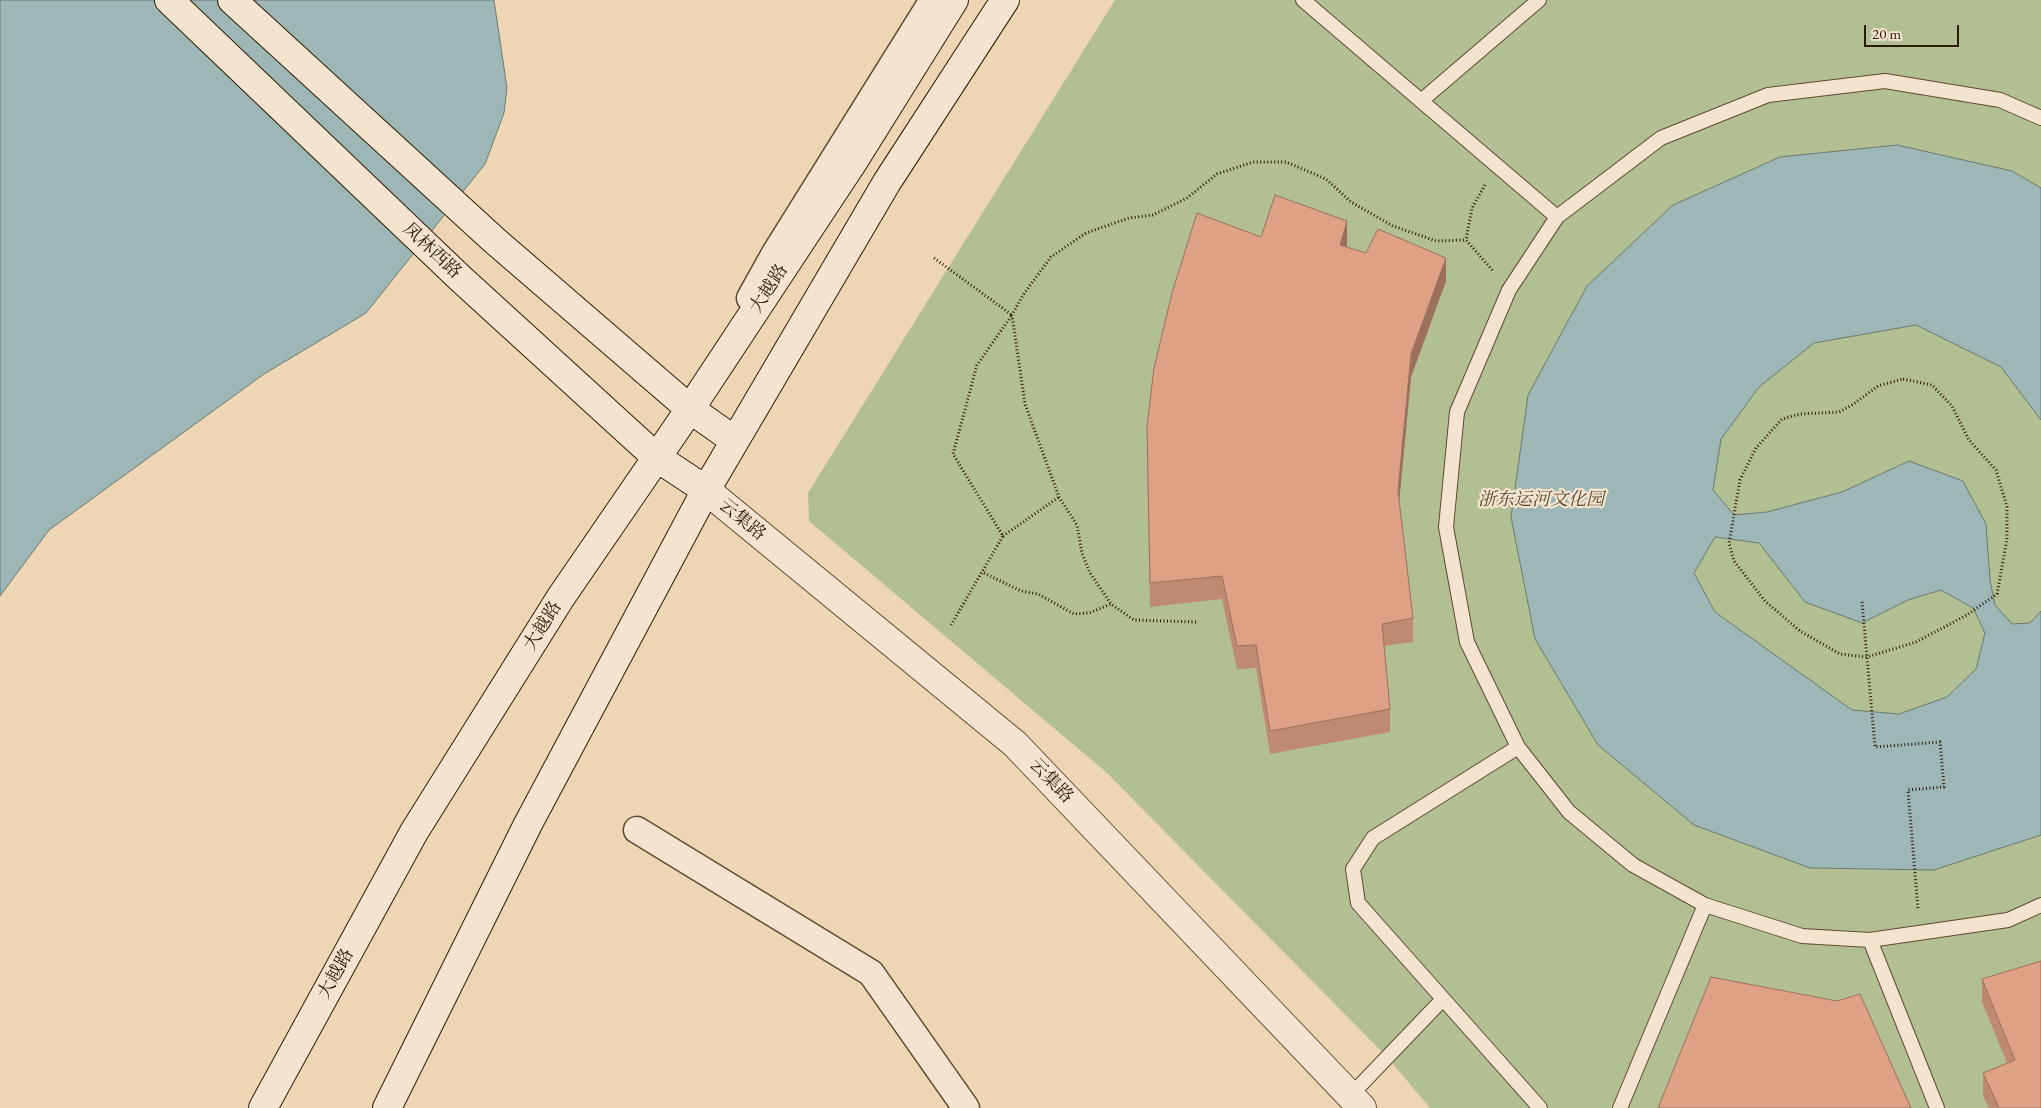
<!DOCTYPE html>
<html>
<head>
<meta charset="utf-8">
<style>
  body { margin:0 }
  #map { position:relative; width:2041px; height:1108px; overflow:hidden; background:#eed6b5; font-family:"EB Garamond",serif }
  canvas { display:block }
  .scale { position:absolute; left:1864px; top:25px; width:95px; height:22px; box-sizing:border-box; border:2px solid #2f1c04; border-top:0; padding-left:6px; font-size:15px; line-height:18px; white-space:nowrap; color:#2f1c04; -webkit-text-stroke:4px #f4e4cf; paint-order:stroke }
</style>
</head>
<body>
<div id="map">
<canvas width="2041" height="1108"></canvas>
<div class="scale">20 m</div>
</div>
<script>
const context = document.querySelector('canvas').getContext('2d');
context.lineJoin = 'round';
function fillPath(path, color) { context.fillStyle = color; context.fill(path, 'evenodd'); }
const shape = rows => new Path2D(rows.map(r => 'M' + r).join(''));
function trace(path, color, width, dash) { context.strokeStyle = color; context.lineWidth = width; context.lineCap = dash ? 'butt' : 'round'; context.setLineDash(dash || []); context.stroke(path); }
function write(font, color, halo, rows, align = 'center') {
  context.font = font + ' "EB Garamond","Noto Serif SC",serif'; context.lineWidth = 4.5; context.setLineDash([]); context.textBaseline = 'middle'; context.strokeStyle = halo; context.fillStyle = color; for (const [text, x, y, turn = 0] of rows) {
    context.save(); context.translate(x, y); context.rotate((+turn || 0) * Math.PI / 180); context.textAlign = isNaN(turn) ? turn : align; if (halo) context.strokeText(text, 0, 0); context.fillText(text, 0, 0); context.restore();
  }
}
const green = shape([
  [1115,0,2041,0,2041,1108,1430,1108,1388,1058,1107,773,809,521,808,493]
]);
const water = shape([
  [0,0,494,0,507,88,504,113,485,164,366,313,264,374,49,530,0,596,0,0],
  [1897,145,2012,171,2041,188,2041,420,2001,367,1916,325,1814,343,1759,387,1721,439,1713,490,1734,515,1767,512,1842,492,1909,461,1963,481,1986,524,1990,580,1995,605,2012,624,2030,623,2041,611,2041,835,1934,870,1810,868,1694,825,1598,745,1535,639,1511,517,1528,395,1587,286,1673,205,1780,157,1897,145],
  [1715,537,1759,543,1805,602,1862,623,1908,600,1941,590,1973,608,1985,633,1976,669,1947,697,1899,714,1852,710,1715,612,1694,573,1715,537]
]);
const path = shape([
  [1485,185,1472,208,1466,240,1494,272],
  [934,258,1012,315,977,365,953,454,1003,536,951,625],
  [1903,379,1932,385,1952,406,1969,440,1996,470,2007,507,2007,539,1997,594,1967,615,1916,642,1867,657,1840,654,1800,631,1765,601,1734,561,1729,543,1740,480,1756,448,1782,419,1800,414,1839,412,1852,405,1878,386,1903,379],
  [1003,536,1059,497],
  [984,573,1021,591,1038,594,1074,614,1089,613,1111,604],
  [1862,602,1875,747,1940,742,1944,787,1908,790,1918,909],
  [1196,622,1134,620,1111,604,1090,573,1082,553,1077,525,1059,497,1025,404,1012,315,1023,295,1051,257,1086,233,1129,218,1153,215,1187,198,1217,174,1253,162,1286,162,1326,179,1351,202,1393,226,1436,241,1466,240]
]);
const service = shape([
  [1303,0,1557,217],
  [1421,101,1539,0],
  [2041,118,2000,100,1885,81,1768,95,1661,138,1557,217,1509,290,1457,412,1446,527,1467,642,1518,747,1569,812,1633,865,1705,905,1802,936,1870,940,2008,920,2041,905],
  [1518,747,1373,838,1353,869,1358,903,1540,1108],
  [1870,940,1937,1108],
  [1350,1096,1443,999],
  [1620,1108,1705,905]
]);
const minor = shape([
  [750,298,774,255,933,0],
  [637,830,871,973,966,1108]
]);
const tertiary = shape([
  [706,490,1015,744,1362,1108]
]);
const secondary = shape([
  [169,0,460,278,656,457,706,490],
  [232,0,494,240,690,409,734,440],
  [263,1108,414,832,561,597,690,409,853,162,954,0],
  [387,1108,528,824,706,490,887,182,1005,0]
]);
const wall = shape([
  [1261,237,1347,244,1346,247,1446,281,1411,377,1399,501,1413,618,1413,642,1384,646,1390,709,1390,732,1270,754,1256,668,1237,669,1222,599,1150,607,1147,449,1147,426],
  [1982,979,2041,1108,1989,1108,1983,1096,1983,1073,2007,1063,1982,1002]
]);
const shadedWall = shape([
  [1347,221,1347,244,1340,268,1340,245],
  [1446,258,1446,281,1411,377,1398,514,1398,491,1411,354]
]);
const building = shape([
  [1275,195,1347,221,1340,245,1366,253,1378,229,1446,258,1411,354,1398,491,1413,618,1382,624,1390,709,1270,731,1256,645,1237,646,1222,576,1150,583,1147,426,1154,368,1172,293,1197,213,1261,237,1275,195],
  [2041,961,2041,1108,1999,1108,1983,1073,2015,1060,1982,979,2041,961],
  [1711,977,1837,1001,1860,994,1911,1108,1658,1108,1711,977]
]);
const streetNames = [
  ["凤林西路",432,251,43],
  ["大越路",769,289,-57],
  ["云集路",742,520,39],
  ["大越路",543,626,-58],
  ["云集路",1051,781,46],
  ["大越路",336,974,-61]
];
const parkNames = [
  ["浙东运河文化园",1541,500]
];
fillPath(green, '#b2bf92');
fillPath(water, '#9cb7b6');
trace(water, '#70796f', 1);
trace(service, '#5f4a30', 16);
trace(minor, '#5f4a30', 29);
trace(tertiary, '#5f4a30', 30);
trace(secondary, '#2f1c04', 30);
trace(path, '#2f1c04', 3, [1, 2.5]);
trace(service, '#f4e4cf', 14);
trace(minor, '#f4e4cf', 26);
trace(tertiary, '#f4e4cf', 28);
trace(secondary, '#f4e4cf', 28);
fillPath(wall, '#bf8a72');
fillPath(shadedWall, '#9b715d');
fillPath(building, '#dea185');
trace(building, '#9b715d', 1);
write('18px', '#2f1c04', '#f4e4cf', streetNames);
write('italic 18px', '#564d2f', '#f4e4cf', parkNames);
</script>
</body>
</html>
